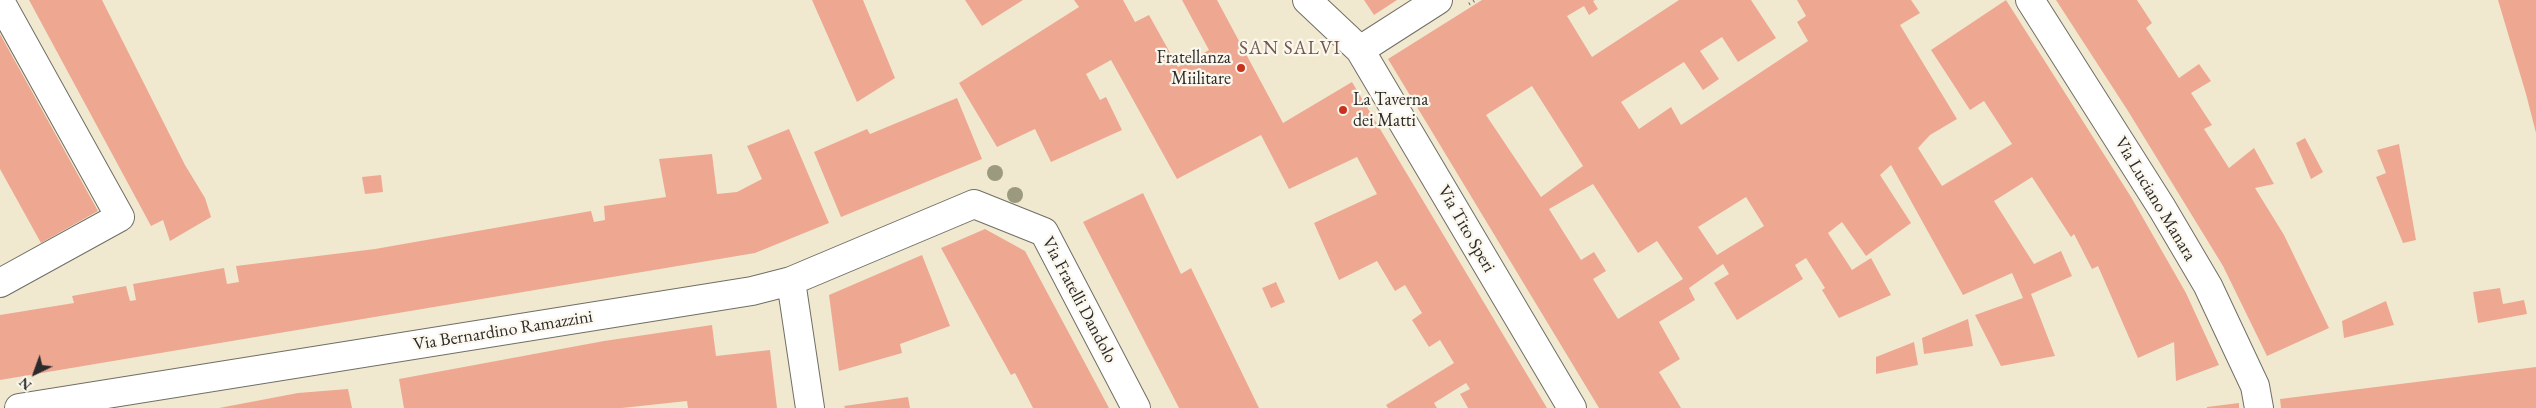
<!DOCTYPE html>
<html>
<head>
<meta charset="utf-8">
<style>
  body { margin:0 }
  #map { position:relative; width:2536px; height:408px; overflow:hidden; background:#f0e9d0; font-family:"EB Garamond",serif }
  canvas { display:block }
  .north { position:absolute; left:10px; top:348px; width:50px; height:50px; -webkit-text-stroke:4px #fbf7ec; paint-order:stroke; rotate:222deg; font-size:14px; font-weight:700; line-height:20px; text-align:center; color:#2b2b2b }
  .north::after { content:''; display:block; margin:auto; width:18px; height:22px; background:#2b2b2b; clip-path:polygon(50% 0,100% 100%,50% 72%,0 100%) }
</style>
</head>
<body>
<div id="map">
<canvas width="2536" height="408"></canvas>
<div class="north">N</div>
</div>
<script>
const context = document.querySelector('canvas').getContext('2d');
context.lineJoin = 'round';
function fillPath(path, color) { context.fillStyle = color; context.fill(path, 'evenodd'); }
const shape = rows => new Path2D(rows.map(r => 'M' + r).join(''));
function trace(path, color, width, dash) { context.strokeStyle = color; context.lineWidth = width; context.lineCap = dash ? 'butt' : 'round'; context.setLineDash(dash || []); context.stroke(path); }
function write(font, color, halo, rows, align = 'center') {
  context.font = font + ' "EB Garamond",serif'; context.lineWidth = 4.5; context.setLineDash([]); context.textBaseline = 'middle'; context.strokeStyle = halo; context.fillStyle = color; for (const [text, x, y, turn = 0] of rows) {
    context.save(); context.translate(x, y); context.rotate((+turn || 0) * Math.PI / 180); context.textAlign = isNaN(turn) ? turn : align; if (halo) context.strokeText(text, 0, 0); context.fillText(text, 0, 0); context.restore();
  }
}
const building = shape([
  [29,0,102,0,185,165,205,198,211,217,170,241,163,220,151,226],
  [812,0,863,0,895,78,857,102],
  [965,0,1023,0,982,26],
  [1074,0,1123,0,1135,22,1149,15,1178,67,1209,50,1182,0,1217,0,1283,123,1352,82,1547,408,1468,408,1460,394,1470,389,1466,383,1434,403,1437,408,1388,408,1386,405,1454,363,1440,340,1429,347,1412,320,1422,313,1405,285,1395,291,1377,261,1339,280,1314,223,1377,194,1357,157,1289,189,1261,135,1177,179,1111,60,1086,74,1100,100,1106,97,1122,130,1051,162,1035,129,997,147,959,83,1079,7],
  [1364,0,1397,0,1374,15],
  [1482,0,1595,0,1593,1,1598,9,1589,15,1584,6,1567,16,1592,57,1679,0,1751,0,1776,38,1738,62,1722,37,1700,51,1719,79,1703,90,1684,62,1621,102,1639,129,1671,107,1681,125,1808,41,1797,22,1806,16,1797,0,1911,0,1920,13,1900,25,1957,119,1930,135,1918,148,1942,186,2012,144,1984,101,1970,110,1931,50,2006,0,2131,197,2186,293,2219,365,2176,381,2174,342,2138,358,2098,266,2092,269,2074,234,2071,237,2032,177,1994,201,2034,264,2061,251,2072,276,2031,294,2055,356,2001,366,1975,315,2023,298,2012,273,1963,295,1891,165,1880,175,1911,223,1866,256,1842,222,1828,233,1852,270,1871,258,1891,295,1839,318,1822,290,1825,288,1806,258,1795,265,1803,279,1737,320,1714,283,1729,274,1723,264,1689,288,1695,300,1659,322,1680,359,1659,372,1681,408,1599,408,1388,59],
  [1532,86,1583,166,1541,197,1486,115],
  [1593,184,1638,253,1657,241,1683,279,1618,319,1593,279,1606,271,1594,252,1581,260,1549,209],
  [1746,197,1764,226,1717,255,1698,227],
  [2056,0,2137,0,2152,23,2146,28,2179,78,2199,64,2211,81,2191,93,2212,125,2204,129,2229,168,2254,148,2274,184,2255,188,2284,235,2329,328,2267,356,2223,266,2128,111],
  [2498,0,2536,0,2536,133,2526,94],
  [0,34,98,211,41,243,0,169],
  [957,98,982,159,841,217,814,152,867,129,870,134],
  [789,129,829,223,755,253,0,380,0,315,74,303,72,296,126,286,130,301,136,300,133,284,224,268,227,284,239,282,236,266,375,249,591,211,594,222,605,220,604,206,666,197,659,159,712,154,717,194,737,192,762,179,747,146],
  [2305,138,2323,172,2311,179,2296,143],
  [2399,144,2416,240,2403,243,2376,177,2386,173,2377,150],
  [381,175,383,192,365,194,362,177],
  [1143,193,1181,274,1191,268,1259,408,1179,408,1083,222],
  [985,229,1025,251,1109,408,1033,408,1015,373,1011,375,941,248],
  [922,255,950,326,900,344,902,353,839,371,829,295],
  [1276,282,1285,302,1271,308,1262,288],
  [2500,288,2503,304,2524,300,2527,314,2478,323,2473,292],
  [2386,301,2394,325,2344,338,2342,321],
  [1968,319,1973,346,1924,354,1922,338],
  [712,325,716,356,770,350,777,408,688,408,687,401,622,408,404,408,399,379,604,341],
  [1914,342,1918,365,1876,374,1876,357],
  [2536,367,2536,408,2281,408,2280,399],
  [348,389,352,408,219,408,298,393],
  [908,397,910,408,845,408,844,406],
  [2239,403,2239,408,2207,408,2207,407]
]);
const path = shape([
  [1469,4,1476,0]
]);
const street = shape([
  [1307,0,1360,50,1572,408],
  [2030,0,2162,208,2208,286,2255,386,2259,408],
  [0,1,120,217,0,283],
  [1360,50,1438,0],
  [791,281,810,408],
  [19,408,752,291,791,281,974,204,1044,232,1136,408]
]);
const trees = [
  [995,173],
  [1015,195]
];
const markers = [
  [1241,68,5,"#c8321e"],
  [1343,110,5,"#c8321e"]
];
const poiNames = [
  ["Fratellanza",1231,58],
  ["Miilitare",1231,79],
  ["La Taverna",1353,100,"left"],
  ["dei Matti",1353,121,"left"]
];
const streetNames = [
  ["Via Luciano Manara",2155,199,59],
  ["Via Tito Speri",1466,229,60],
  ["Via Fratelli Dandolo",1079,300,62],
  ["Via Bernardino Ramazzini",503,331,-9]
];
const neighbourhoodNames = [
  ["SAN SALVI",1290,49]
];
fillPath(building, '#eea891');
trace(street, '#706e65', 30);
trace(path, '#706e65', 3, [1, 4]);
trace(street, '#fff', 28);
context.fillStyle = '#9b9a7f';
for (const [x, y] of trees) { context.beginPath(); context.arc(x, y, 8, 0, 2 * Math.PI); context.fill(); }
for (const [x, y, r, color] of markers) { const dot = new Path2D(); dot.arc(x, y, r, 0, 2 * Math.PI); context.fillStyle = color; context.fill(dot); trace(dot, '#fbf7ec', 2); }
write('18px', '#2b2b2b', '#fbf7ec', poiNames, 'right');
write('18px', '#2b2b2b', '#fbf7ec', streetNames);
context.letterSpacing = '1px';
write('19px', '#6f574f', '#fbf7ec', neighbourhoodNames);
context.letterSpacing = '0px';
</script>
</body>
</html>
